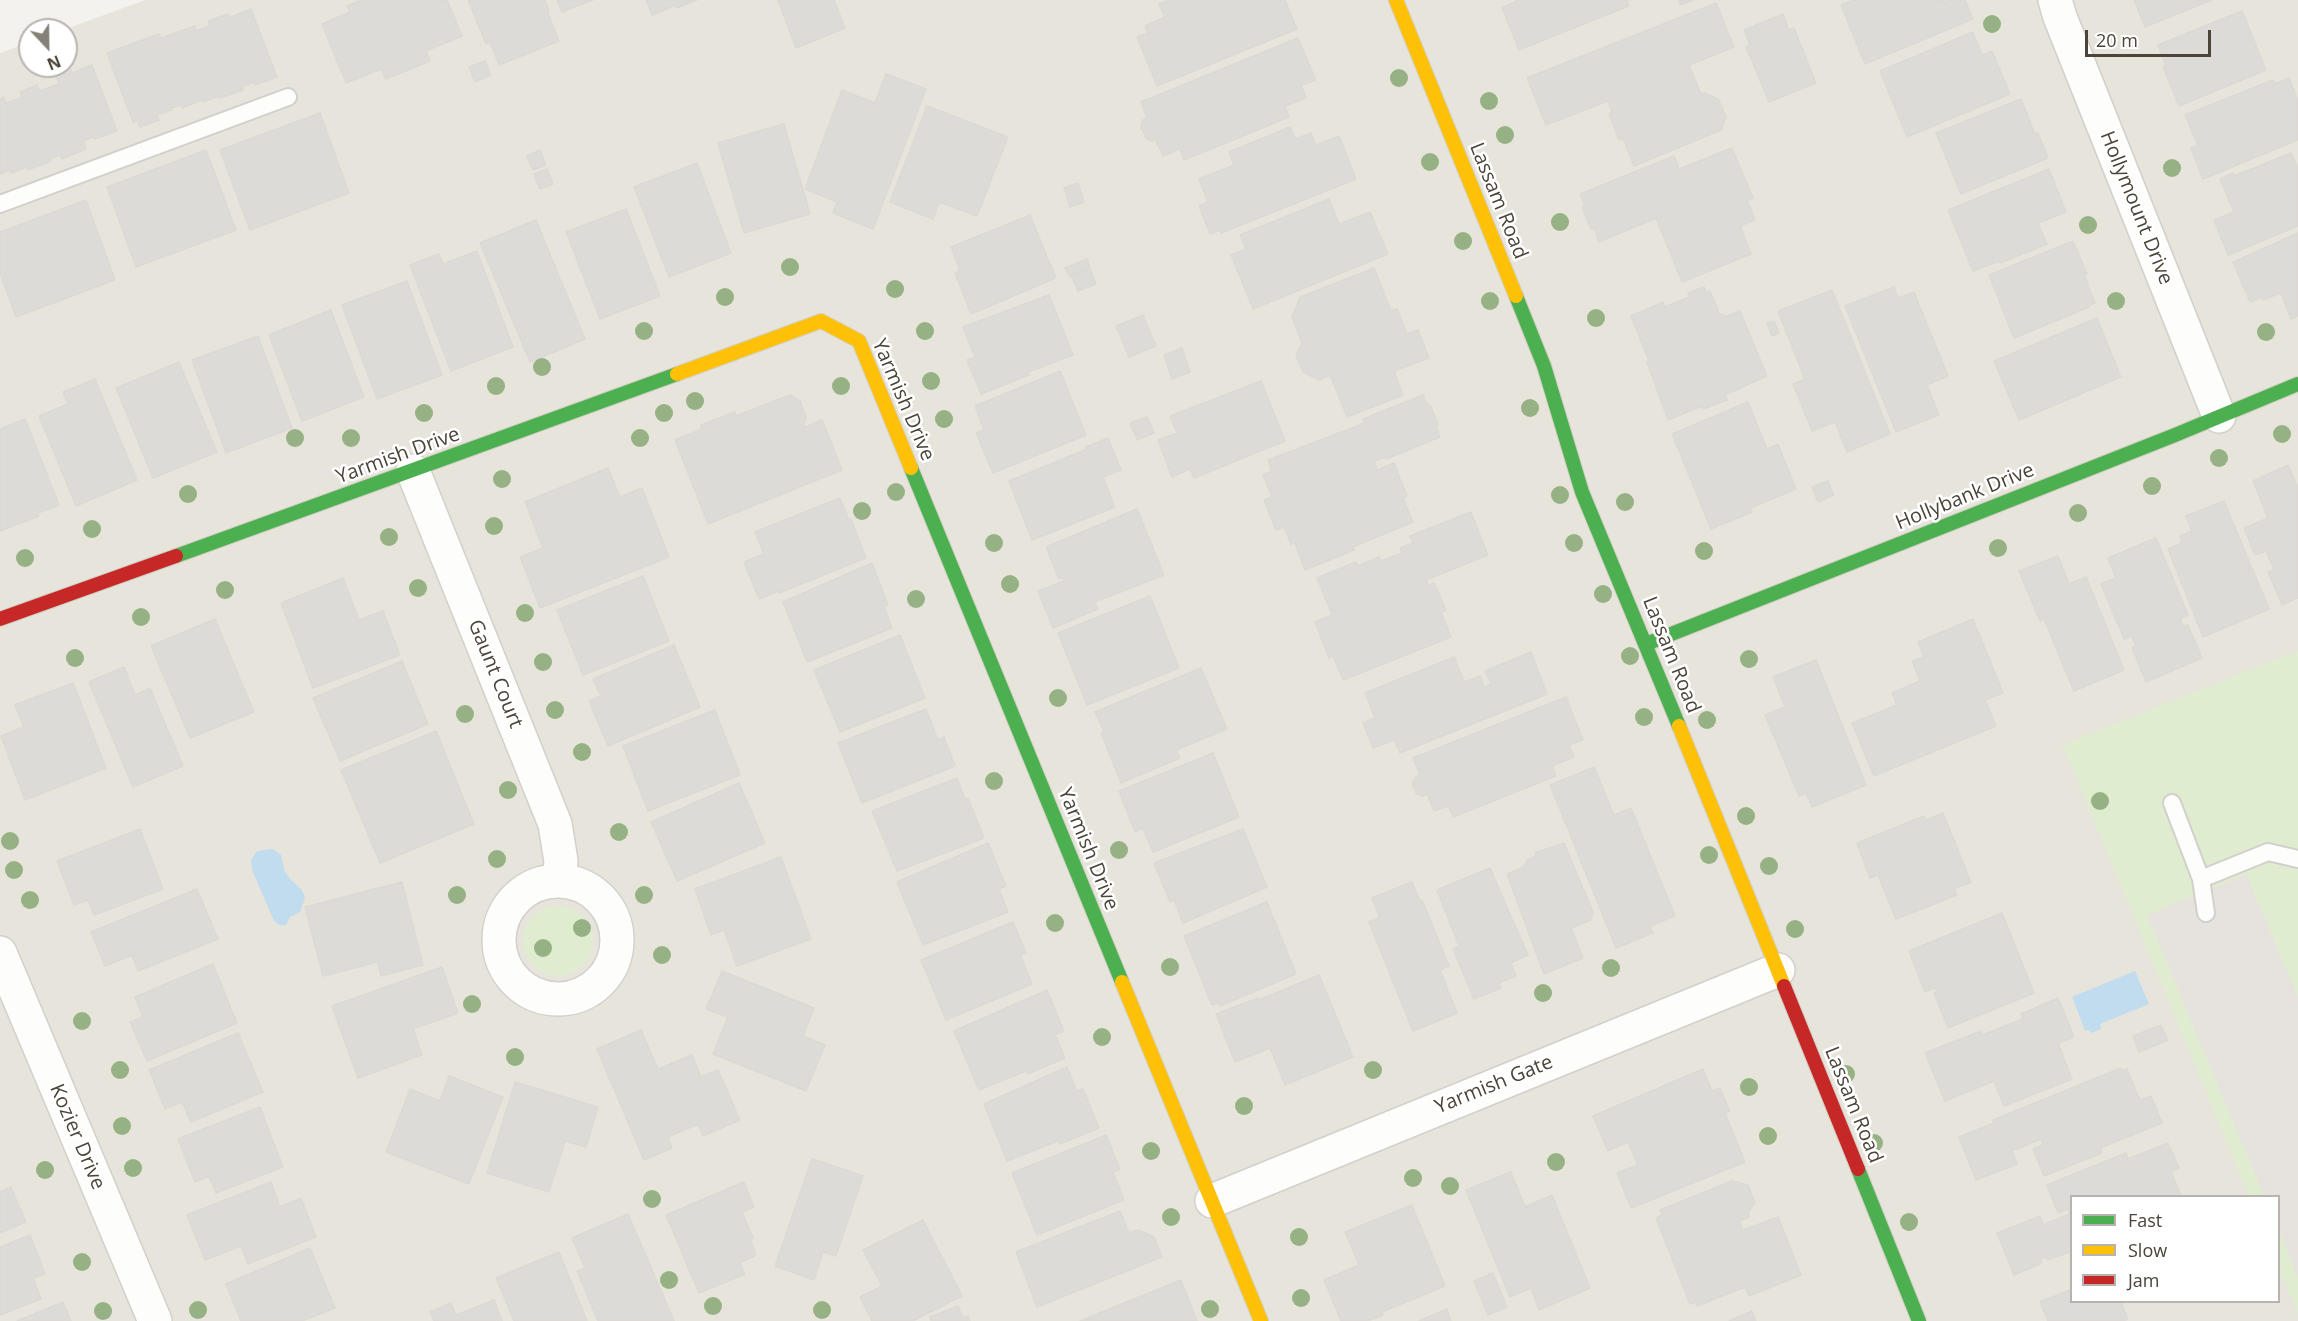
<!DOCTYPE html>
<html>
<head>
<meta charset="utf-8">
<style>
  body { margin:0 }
  #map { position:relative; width:2298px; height:1321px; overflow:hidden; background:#f4f2ee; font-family:"Open Sans",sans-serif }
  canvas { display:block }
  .legend { position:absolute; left:2070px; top:1195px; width:210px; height:108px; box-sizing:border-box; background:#fff; border:2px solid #b7b4b0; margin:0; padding:8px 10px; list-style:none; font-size:18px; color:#4a4439 }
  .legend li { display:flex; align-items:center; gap:12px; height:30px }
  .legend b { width:30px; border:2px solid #b7b4b0 }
  .north { position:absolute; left:18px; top:18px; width:60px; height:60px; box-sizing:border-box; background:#fff; border:2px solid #b7b4b0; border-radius:50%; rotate:158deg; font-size:16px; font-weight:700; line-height:24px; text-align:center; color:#4a4439 }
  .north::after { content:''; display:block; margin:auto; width:21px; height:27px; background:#868178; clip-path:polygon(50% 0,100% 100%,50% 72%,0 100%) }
  .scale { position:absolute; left:2085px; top:30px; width:126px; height:27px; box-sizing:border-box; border:3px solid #4a4439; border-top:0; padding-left:8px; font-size:18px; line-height:21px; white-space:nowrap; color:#4a4439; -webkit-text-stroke:4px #fff; paint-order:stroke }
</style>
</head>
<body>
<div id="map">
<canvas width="2298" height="1321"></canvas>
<ul class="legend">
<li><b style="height:8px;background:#4caf50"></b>Fast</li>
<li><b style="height:8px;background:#ffc107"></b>Slow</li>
<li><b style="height:8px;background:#c62828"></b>Jam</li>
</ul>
<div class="north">N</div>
<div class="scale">20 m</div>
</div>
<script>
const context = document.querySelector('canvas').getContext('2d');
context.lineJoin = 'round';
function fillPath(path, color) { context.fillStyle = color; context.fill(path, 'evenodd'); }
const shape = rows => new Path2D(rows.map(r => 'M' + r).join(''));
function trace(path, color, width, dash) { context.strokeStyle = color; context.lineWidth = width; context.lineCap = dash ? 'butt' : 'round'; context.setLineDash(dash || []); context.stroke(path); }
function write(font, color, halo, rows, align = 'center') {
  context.font = font + ' "Open Sans",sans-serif'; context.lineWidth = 5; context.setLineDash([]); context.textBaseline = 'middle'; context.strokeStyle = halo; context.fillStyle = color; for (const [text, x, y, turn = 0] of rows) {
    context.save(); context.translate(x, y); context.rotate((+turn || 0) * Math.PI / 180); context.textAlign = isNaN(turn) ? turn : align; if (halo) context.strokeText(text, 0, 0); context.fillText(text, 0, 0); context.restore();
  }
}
const residential = shape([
  [145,0,2298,0,2298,1321,0,1321,0,53,30,42,30,66,66,66,66,30,63,30],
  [2072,1196,2278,1196,2278,1302,2072,1302]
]);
const green = shape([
  [2298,651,2298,1314,2279,1267,2278,1196,2249,1196,2063,745],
  '523 941a35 35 0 1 1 70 0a35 35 0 1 1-70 0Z'
]);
const parking = shape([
  [2246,874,2298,997,2298,1278,2279,1231,2278,1196,2264,1196,2147,915]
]);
const water = shape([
  [273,849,281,855,285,872,291,880,302,890,305,898,300,912,290,917,286,925,279,925,274,921,252,870,251,860,257,851],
  [2135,971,2149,1004,2100,1024,2101,1029,2091,1033,2089,1030,2085,1031,2072,997]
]);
const building = shape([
  [362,0,447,0,462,36,426,51,430,61,386,79,381,69,346,83,322,24,350,12,347,6,362,0],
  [468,0,545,0,549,10,547,11,559,41,499,65,490,42,486,44,468,0],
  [557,0,593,0,562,12,557,0],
  [646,0,697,0,677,8,676,5,652,15,646,0],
  [778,0,834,0,845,28,796,48,778,0],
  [1170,0,1285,0,1297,29,1157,86,1137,37,1148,33,1145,26,1165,17,1159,4,1170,0],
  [1518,0,1627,0,1629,6,1519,50,1502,8,1518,0],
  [1679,0,1694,0,1680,5,1679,0],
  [1854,0,1943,0,1944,2,1950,0,1965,0,1973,19,1865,64,1841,5,1854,0],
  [2134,0,2212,0,2145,27,2134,0],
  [1716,3,1734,47,1689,65,1701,94,1705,93,1719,100,1726,117,1721,130,1634,166,1623,138,1619,140,1609,114,1612,112,1608,101,1546,125,1527,78,1716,3],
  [251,9,277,77,255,85,254,82,242,87,243,90,220,98,219,96,203,102,202,100,182,108,181,105,171,108,172,110,157,115,159,120,140,127,137,120,133,122,107,53,159,34,161,38,195,26,196,31,210,26,208,21,228,14,229,18,251,9],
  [2242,11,2266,70,2179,106,2163,67,2166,66,2158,45,2242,11],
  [1783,14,1789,30,1794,28,1816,83,1769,102,1746,47,1750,45,1744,30,1783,14],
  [1973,32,1982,55,1992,51,2010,94,1907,137,1880,71,1973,32],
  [1298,38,1316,80,1301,85,1306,98,1285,106,1289,117,1184,160,1180,149,1163,156,1155,139,1151,141,1146,138,1141,127,1143,120,1147,118,1141,102,1298,38],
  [485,61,491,75,475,82,469,67,485,61],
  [92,65,117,131,94,139,93,137,83,141,86,149,62,159,60,155,50,159,51,161,28,170,27,167,12,173,11,170,0,174,0,99,4,97,6,103,22,98,20,92,37,85,39,91,59,84,55,74,70,68,72,73,92,65],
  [886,74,926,89,873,229,833,213,837,202,805,189,842,90,875,103,886,74],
  [2289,78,2298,100,2298,140,2203,179,2191,148,2198,145,2185,115,2273,80,2274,84,2289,78],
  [2021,99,2035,134,2038,133,2048,158,1961,194,1936,133,2021,99],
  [927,106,1008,137,977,216,939,202,933,219,890,202,927,106],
  [320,113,349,193,250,230,220,150,320,113],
  [784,124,810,214,744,233,718,143,784,124],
  [1290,127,1295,139,1311,133,1316,145,1339,136,1356,179,1221,233,1220,230,1210,234,1199,206,1208,202,1199,179,1234,165,1229,152,1290,127],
  [1732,148,1753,198,1747,201,1755,220,1740,226,1751,254,1682,282,1656,218,1599,242,1594,228,1591,229,1582,207,1585,206,1580,194,1674,156,1679,169,1732,148],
  [206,150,236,230,136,267,107,187,206,150],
  [540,150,546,165,533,170,527,156,540,150],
  [2291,153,2298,168,2298,226,2228,255,2214,220,2234,212,2220,179,2233,173,2234,176,2291,153],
  [697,163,731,253,669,277,634,187,697,163],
  [547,169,553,184,540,189,534,174,547,169],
  [2049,169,2066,212,2038,223,2047,244,2000,263,1999,261,1973,271,1948,210,2049,169],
  [1078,183,1084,202,1070,207,1064,188,1078,183],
  [1329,199,1339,224,1370,212,1388,254,1253,309,1231,255,1246,249,1240,235,1329,199],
  [86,200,115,280,16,317,0,273,0,232,86,200],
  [626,209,660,296,600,319,566,232,626,209],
  [1030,215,1056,278,971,314,955,273,960,271,951,247,1030,215],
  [536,220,585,339,530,362,480,243,536,220],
  [2298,233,2298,316,2291,319,2281,293,2263,300,2262,297,2250,302,2233,262,2298,233],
  [2073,241,2087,274,2084,275,2095,303,2088,305,2089,307,2014,338,1989,275,2073,241],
  [477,251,513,347,451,371,410,265,439,254,443,264,477,251],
  [1087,259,1090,267,1069,276,1065,268,1087,259],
  [1374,268,1391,311,1397,309,1407,334,1418,330,1429,358,1394,371,1403,395,1347,417,1330,375,1319,380,1303,372,1296,355,1302,343,1292,317,1300,297,1374,268],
  [1090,269,1096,284,1078,291,1071,276,1090,269],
  [407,281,442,375,377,399,342,305,407,281],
  [1704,287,1707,293,1710,291,1720,315,1723,314,1725,317,1740,311,1767,376,1725,395,1727,400,1703,409,1702,406,1668,420,1647,362,1649,361,1631,316,1663,302,1665,307,1689,297,1688,293,1704,287],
  [1894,287,1898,298,1914,292,1948,376,1927,385,1939,415,1896,432,1845,306,1894,287],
  [1832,290,1890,434,1847,452,1835,422,1812,431,1793,384,1805,379,1778,311,1832,290],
  [1049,295,1073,355,1028,372,1029,375,981,394,967,360,975,357,963,327,1049,295],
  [331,310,364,397,302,421,269,335,331,310],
  [1143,315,1156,346,1129,357,1116,326,1143,315],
  [2097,318,2121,377,2019,420,1994,361,2097,318],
  [1774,321,1779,333,1772,336,1767,323,1774,321],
  [258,336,292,428,226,453,192,360,258,336],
  [1182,348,1190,372,1172,379,1164,355,1182,348],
  [179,362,217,452,153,478,116,388,179,362],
  [1060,371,1086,435,993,473,976,433,984,430,975,406,1060,371],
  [95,379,137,480,76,506,39,416,68,404,63,392,95,379],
  [1261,381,1285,441,1194,478,1190,469,1172,477,1158,440,1177,433,1170,416,1261,381],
  [790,395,800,401,806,417,803,428,822,420,842,470,708,524,675,440,702,429,701,425,735,412,736,416,790,395],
  [1423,395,1428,406,1430,405,1438,424,1436,426,1440,437,1386,459,1385,457,1374,461,1377,470,1394,463,1407,496,1403,498,1413,522,1353,547,1354,550,1305,570,1295,543,1291,544,1284,527,1276,530,1264,500,1272,497,1263,475,1272,471,1268,460,1365,423,1363,419,1423,395],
  [1748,402,1767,449,1778,444,1796,489,1750,508,1752,512,1711,529,1672,434,1748,402],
  [1147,417,1154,433,1137,440,1130,423,1147,417],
  [25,419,59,505,38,513,39,516,0,531,0,429,25,419],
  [1108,438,1121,470,1103,477,1115,507,1032,540,1009,481,1087,449,1086,447,1108,438],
  [2288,465,2298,488,2298,598,2282,605,2268,572,2274,570,2266,551,2255,555,2244,528,2268,518,2253,481,2288,465],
  [608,468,620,497,642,488,669,557,540,608,520,557,543,548,525,502,608,468],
  [1828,481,1834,495,1818,502,1812,487,1828,481],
  [840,498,849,520,851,519,866,558,779,593,779,591,759,599,744,562,764,554,755,532,840,498],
  [2224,501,2269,609,2203,637,2168,549,2182,543,2180,536,2192,531,2186,516,2224,501],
  [1137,509,1164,575,1095,602,1098,609,1053,628,1038,591,1064,581,1062,577,1059,579,1046,547,1137,509],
  [1471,512,1488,555,1426,580,1428,585,1434,583,1446,610,1441,612,1451,637,1343,680,1333,656,1329,658,1315,622,1332,615,1317,578,1356,562,1358,566,1379,557,1381,561,1402,553,1400,548,1413,543,1410,536,1471,512],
  [2156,538,2188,615,2180,618,2183,627,2188,625,2202,658,2146,682,2132,648,2136,646,2132,636,2124,639,2101,584,2116,578,2108,558,2156,538],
  [2058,556,2069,584,2086,577,2124,670,2074,691,2044,619,2040,621,2019,571,2058,556],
  [872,563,888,605,884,607,892,628,807,662,783,602,872,563],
  [643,576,669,641,583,675,557,610,643,576],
  [343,578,359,620,383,611,400,655,313,688,281,603,343,578],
  [1150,596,1179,668,1087,705,1058,633,1150,596],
  [215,619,254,712,190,738,151,646,215,619],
  [1973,619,2003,693,1985,700,1996,726,1874,776,1852,723,1897,705,1892,693,1920,681,1912,661,1924,657,1918,642,1973,619],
  [900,635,925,698,840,732,814,670,900,635],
  [674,645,700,707,608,746,589,701,601,696,593,679,674,645],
  [1531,652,1547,694,1400,753,1394,740,1373,748,1363,723,1375,718,1365,693,1454,657,1464,682,1480,676,1484,687,1491,684,1485,671,1531,652],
  [1816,660,1866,785,1812,807,1806,793,1799,796,1765,715,1785,707,1773,677,1816,660],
  [402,661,428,724,340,761,313,698,402,661],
  [124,667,135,695,150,688,183,766,133,787,89,682,124,667],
  [1201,668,1227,729,1176,750,1180,758,1121,783,1101,733,1104,732,1095,712,1201,668],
  [73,683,106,768,25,800,1,736,24,727,15,705,73,683],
  [1566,697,1583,740,1569,745,1574,757,1552,766,1556,776,1453,817,1448,806,1434,811,1427,794,1422,796,1416,793,1412,784,1415,777,1420,775,1413,758,1566,697],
  [926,709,938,740,944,737,955,766,862,803,838,743,926,709],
  [715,710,740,775,648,811,623,746,715,710],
  [436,731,474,824,380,863,341,770,436,731],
  [1213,753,1239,817,1153,852,1143,828,1135,832,1119,791,1213,753],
  [1594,767,1614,815,1631,808,1675,916,1650,926,1653,933,1616,948,1550,785,1594,767],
  [957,778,965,799,968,798,984,838,897,871,872,811,957,778],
  [739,783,765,843,677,881,651,822,739,783],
  [1943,813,1971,882,1954,889,1957,895,1896,919,1878,875,1870,878,1857,843,1924,816,1926,820,1943,813],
  [140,829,163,889,94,915,88,900,74,905,57,861,140,829],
  [1243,829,1267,887,1183,923,1174,900,1170,902,1154,863,1243,829],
  [988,843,1006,886,999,889,1008,912,923,945,897,882,988,843],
  [1564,843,1593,912,1591,920,1571,928,1583,958,1544,974,1507,874,1524,867,1527,860,1536,856,1535,853,1564,843],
  [781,857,811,939,737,966,724,930,711,935,695,889,781,857],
  [1490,868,1528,955,1511,963,1516,976,1499,983,1501,988,1474,999,1453,949,1459,946,1437,890,1490,868],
  [402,882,423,965,381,976,378,962,323,976,305,907,402,882],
  [1412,882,1420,901,1422,900,1449,966,1440,970,1457,1013,1413,1031,1369,922,1380,918,1372,898,1412,882],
  [197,889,218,939,138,971,132,955,105,966,91,932,197,889],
  [1267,902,1296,974,1220,1006,1219,1003,1212,1005,1184,936,1267,902],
  [2002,913,2034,993,1948,1028,1934,993,1937,992,1935,988,1925,992,1909,951,2002,913],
  [1013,922,1026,953,1020,955,1032,984,946,1020,921,960,1013,922],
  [213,964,237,1023,147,1061,130,1022,143,1017,135,997,213,964],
  [442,967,458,1013,413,1029,422,1055,358,1078,332,1006,442,967],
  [722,971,814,1008,803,1036,825,1045,806,1091,713,1054,728,1017,706,1009,722,971],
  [1319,975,1353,1057,1285,1085,1270,1048,1235,1062,1216,1014,1258,998,1259,1000,1319,975],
  [1047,990,1064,1031,1055,1035,1065,1058,1028,1074,1026,1071,979,1090,954,1031,1047,990],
  [2058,998,2074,1037,2058,1043,2072,1079,2004,1106,1994,1081,1945,1101,1925,1053,1981,1031,1982,1035,2023,1019,2021,1014,2058,998],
  [2161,1025,2168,1040,2139,1052,2133,1036,2161,1025],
  [641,1030,658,1069,692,1055,701,1077,718,1070,740,1120,703,1136,698,1124,668,1137,672,1148,644,1160,597,1049,641,1030],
  [238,1033,263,1092,191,1122,182,1102,165,1109,149,1070,238,1033],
  [1067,1067,1077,1091,1083,1089,1099,1128,1060,1144,1058,1141,1007,1161,984,1104,1067,1067],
  [2121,1068,2122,1071,2127,1069,2140,1100,2151,1096,2162,1123,2100,1148,2102,1153,2044,1176,2033,1149,2043,1145,2041,1139,2012,1151,2017,1164,1976,1180,1959,1137,1994,1123,1993,1120,2121,1068],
  [1703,1069,1712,1091,1720,1088,1730,1111,1725,1113,1745,1162,1631,1208,1617,1173,1638,1165,1628,1142,1608,1151,1593,1116,1703,1069],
  [449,1076,503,1097,469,1184,386,1152,410,1089,440,1101,449,1076],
  [515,1082,598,1107,586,1147,565,1141,549,1192,487,1173,515,1082],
  [260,1107,283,1167,216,1193,209,1176,195,1182,178,1139,260,1107],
  [1106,1135,1120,1169,1113,1172,1124,1200,1037,1235,1012,1173,1106,1135],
  [2168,1143,2179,1168,2171,1171,2181,1196,2072,1196,2072,1251,2048,1260,2046,1257,2040,1259,2042,1263,2014,1275,1997,1233,2040,1216,2043,1225,2070,1214,2068,1209,2058,1213,2047,1185,2126,1153,2128,1159,2168,1143],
  [812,1159,863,1176,836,1256,823,1252,814,1280,775,1266,812,1159],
  [1511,1172,1525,1207,1552,1195,1590,1288,1539,1310,1531,1288,1510,1297,1466,1190,1511,1172],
  [1732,1181,1748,1185,1755,1202,1748,1213,1749,1217,1739,1221,1743,1230,1778,1217,1801,1275,1749,1296,1745,1287,1697,1306,1696,1302,1690,1304,1656,1218,1662,1215,1660,1210,1732,1181],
  [271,1182,280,1207,301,1198,316,1237,248,1264,241,1246,205,1260,187,1215,271,1182],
  [744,1182,754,1207,742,1212,753,1238,750,1240,756,1255,740,1263,745,1274,699,1293,666,1215,744,1182],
  [11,1187,26,1222,0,1233,0,1192,11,1187],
  [1412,1205,1445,1286,1382,1312,1383,1315,1368,1321,1341,1321,1324,1280,1359,1265,1345,1232,1412,1205],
  [1120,1211,1129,1233,1138,1230,1154,1237,1162,1257,1037,1307,1016,1252,1120,1211],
  [628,1214,674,1321,598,1321,577,1271,585,1268,572,1238,628,1214],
  [923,1220,962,1296,913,1321,872,1321,860,1297,882,1286,863,1250,923,1220],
  [30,1235,45,1274,33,1278,41,1299,0,1315,0,1247,30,1235],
  [310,1248,335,1308,302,1321,241,1321,226,1284,310,1248],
  [559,1252,587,1321,514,1321,496,1278,559,1252],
  [1493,1273,1507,1307,1488,1315,1474,1281,1493,1273],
  [1181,1280,1197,1321,1080,1321,1181,1280],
  [2072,1289,2072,1302,2110,1302,2111,1305,2121,1302,2128,1319,2123,1321,2048,1321,2040,1302,2072,1289],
  [494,1300,502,1321,434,1321,430,1312,451,1303,456,1315,494,1300],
  [63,1302,71,1321,17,1321,63,1302],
  [958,1306,963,1318,968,1316,970,1321,931,1321,930,1317,958,1306],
  [1447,1309,1451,1321,1419,1321,1447,1309],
  [1752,1311,1756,1321,1729,1321,1752,1311]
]);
const lane = shape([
  [0,204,288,97],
  [2172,803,2201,879],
  [2206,913,2201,879,2268,852,2298,859]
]);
const street = shape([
  [2055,0,2060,17,2219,416],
  [413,471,555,824,561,861,559,881],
  '499 940a59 59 0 1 1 118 0a59 59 0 1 1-118 0Z',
  [0,953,155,1321],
  [1212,1201,1778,970]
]);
const fast = shape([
  [1516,296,1544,366,1582,492,1679,726],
  [911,468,1122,982],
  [176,556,677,374],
  [1646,644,2175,435,2298,384],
  [1858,1169,1919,1321]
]);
const slow = shape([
  [1396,0,1516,296],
  [677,374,821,321,859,341,911,468],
  [1679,726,1784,986],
  [1122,982,1261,1321]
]);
const jam = shape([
  [0,619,176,556],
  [1784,986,1858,1169]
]);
const trees = [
  [1992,24],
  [1399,78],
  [1489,101],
  [1505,135],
  [1430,162],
  [2172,168],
  [1560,222],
  [2088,225],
  [1463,241],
  [790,267],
  [895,289],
  [725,297],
  [1490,301],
  [2116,301],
  [1596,318],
  [644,331],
  [925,331],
  [2266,332],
  [542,367],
  [931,381],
  [496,386],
  [841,386],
  [695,401],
  [1530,408],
  [424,413],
  [664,413],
  [944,419],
  [2282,434],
  [295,438],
  [351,438],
  [640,438],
  [2219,458],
  [502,479],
  [2152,486],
  [896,492],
  [188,494],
  [1560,495],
  [1625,502],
  [862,511],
  [2078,513],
  [494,526],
  [92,529],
  [389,537],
  [994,543],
  [1574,543],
  [1998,548],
  [1704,551],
  [25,558],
  [1010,584],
  [418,588],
  [225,590],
  [1603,594],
  [916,599],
  [525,613],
  [141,617],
  [1630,656],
  [75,658],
  [1749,659],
  [543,662],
  [1058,698],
  [555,710],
  [465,714],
  [1644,717],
  [1707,720],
  [582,752],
  [994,781],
  [508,790],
  [2100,801],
  [1746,816],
  [619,832],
  [10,841],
  [1119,850],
  [1709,855],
  [497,859],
  [1769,866],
  [14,870],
  [457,895],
  [644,895],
  [30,900],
  [1055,923],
  [582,928],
  [1795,929],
  [543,948],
  [662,955],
  [1170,967],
  [1611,968],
  [1543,993],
  [472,1004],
  [82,1021],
  [1102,1037],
  [515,1057],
  [120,1070],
  [1373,1070],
  [1846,1074],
  [1749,1087],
  [1244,1106],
  [122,1126],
  [1768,1136],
  [1874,1143],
  [1151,1151],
  [1556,1162],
  [133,1168],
  [45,1170],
  [1413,1178],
  [1450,1186],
  [652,1199],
  [1171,1217],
  [1909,1222],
  [1299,1237],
  [82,1262],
  [669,1280],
  [1301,1298],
  [713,1306],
  [1210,1309],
  [198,1310],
  [822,1310],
  [103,1311]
];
const streetNames = [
  ["Lassam Road",1498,201,68],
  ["Hollymount Drive",2136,208,68],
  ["Yarmish Drive",903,400,67],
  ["Yarmish Drive",398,456,-20],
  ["Hollybank Drive",1965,497,-22],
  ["Lassam Road",1671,655,68],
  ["Gaunt Court",495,674,68],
  ["Yarmish Drive",1088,849,68],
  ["Yarmish Gate",1494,1085,-22],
  ["Lassam Road",1853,1105,68],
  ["Kozier Drive",77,1137,67]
];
fillPath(residential, '#e7e4dc');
fillPath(green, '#e0ecd0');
fillPath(parking, '#e6e3df');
fillPath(water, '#c1dcef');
fillPath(building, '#dddbd7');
trace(building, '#dcd9d4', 1.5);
trace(lane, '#d2d0cc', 20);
trace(street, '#d2d0cc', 36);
trace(fast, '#d2cfc5', 16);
trace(slow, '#d2cfc5', 16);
trace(jam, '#d2cfc5', 16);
trace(lane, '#fdfdfc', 16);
trace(street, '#fdfdfc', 33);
trace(fast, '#4caf50', 14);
trace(slow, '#ffc107', 14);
trace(jam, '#c62828', 14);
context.fillStyle = '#96b184';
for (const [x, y] of trees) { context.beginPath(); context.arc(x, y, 9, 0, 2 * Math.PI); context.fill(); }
write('20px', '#4a4439', '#fff', streetNames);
</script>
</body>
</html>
